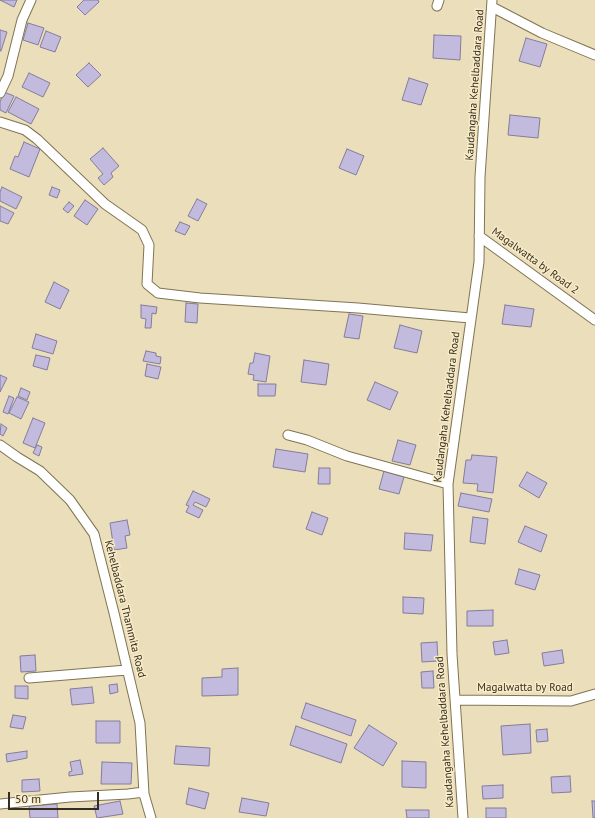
<!DOCTYPE html>
<html>
<head>
<meta charset="utf-8">
<style>
  body { margin:0 }
  #map { position:relative; width:595px; height:818px; overflow:hidden; background:#ebdeba; font-family:"PT Sans",sans-serif }
  canvas { display:block }
  .scale { position:absolute; left:8px; top:792px; width:91px; height:18px; box-sizing:border-box; border:2px solid #332e20; border-top:0; padding-left:5px; font-size:12px; line-height:14px; white-space:nowrap; color:#332e20; -webkit-text-stroke:3px #f9ebc7; paint-order:stroke }
</style>
</head>
<body>
<div id="map">
<canvas width="595" height="818"></canvas>
<div class="scale">50 m</div>
</div>
<script>
const context = document.querySelector('canvas').getContext('2d');
context.lineJoin = 'round';
function fillPath(path, color) { context.fillStyle = color; context.fill(path, 'evenodd'); }
const shape = rows => new Path2D(rows.map(r => 'M' + r).join(''));
function trace(path, color, width, dash) { context.strokeStyle = color; context.lineWidth = width; context.lineCap = dash ? 'butt' : 'round'; context.setLineDash(dash || []); context.stroke(path); }
function write(font, color, halo, rows, align = 'center') {
  context.font = font + ' "PT Sans",sans-serif'; context.lineWidth = 3; context.setLineDash([]); context.textBaseline = 'middle'; context.strokeStyle = halo; context.fillStyle = color; for (const [text, x, y, turn = 0] of rows) {
    context.save(); context.translate(x, y); context.rotate((+turn || 0) * Math.PI / 180); context.textAlign = isNaN(turn) ? turn : align; if (halo) context.strokeText(text, 0, 0); context.fillText(text, 0, 0); context.restore();
  }
}
const building = shape([
  [0,0,17,0,14,7,0,0],
  [84,0,98,0,99,2,85,15,77,7,84,0],
  [28,23,44,28,38,45,23,40,28,23],
  [0,30,7,32,1,51,0,51,0,30],
  [46,31,61,37,55,52,40,47,46,31],
  [434,35,461,36,460,60,433,58,434,35],
  [526,38,547,44,540,67,519,61,526,38],
  [89,63,101,75,88,87,76,75,89,63],
  [29,73,50,83,43,97,22,87,29,73],
  [409,78,428,84,421,105,402,100,409,78],
  [4,92,14,96,6,113,0,110,0,102,4,92],
  [16,97,39,109,31,124,8,112,16,97],
  [510,115,540,118,538,138,508,135,510,115],
  [24,142,40,149,29,177,10,169,15,156,18,157,24,142],
  [103,148,119,166,111,173,113,177,104,185,98,178,103,174,90,159,103,148],
  [347,149,364,156,356,175,339,168,347,149],
  [2,187,22,197,16,209,0,201,0,192,2,187],
  [52,187,60,190,57,198,49,195,52,187],
  [197,199,207,204,198,221,188,216,197,199],
  [85,200,98,209,87,225,74,216,85,200],
  [69,202,74,206,68,213,63,209,69,202],
  [0,206,14,213,8,224,0,221,0,206],
  [180,222,190,226,185,235,175,231,180,222],
  [54,282,69,290,60,309,45,302,54,282],
  [186,303,198,304,197,323,185,322,186,303],
  [141,305,157,307,156,314,152,313,151,328,145,328,146,319,141,318,141,305],
  [505,305,534,309,531,327,502,324,505,305],
  [349,314,363,316,359,339,344,337,349,314],
  [400,325,422,331,417,353,394,348,400,325],
  [36,334,57,341,53,354,32,348,36,334],
  [146,351,156,353,156,356,161,357,160,364,143,361,146,351],
  [255,353,270,356,266,382,253,380,254,375,248,374,250,363,253,363,255,353],
  [36,355,50,358,47,370,33,366,36,355],
  [304,360,329,364,326,385,301,382,304,360],
  [147,364,161,367,158,379,145,376,147,364],
  [0,375,7,378,0,392,0,375],
  [375,382,398,392,390,410,367,400,375,382],
  [258,384,276,384,275,396,258,396,258,384],
  [21,388,30,392,27,400,18,396,21,388],
  [9,396,14,398,8,414,3,412,9,396],
  [17,397,29,402,21,419,9,413,17,397],
  [33,418,45,423,35,448,23,443,33,418],
  [1,424,7,428,3,436,0,434,1,424],
  [398,440,416,445,410,465,392,461,398,440],
  [37,445,42,447,39,456,33,453,37,445],
  [276,449,308,454,305,472,273,467,276,449],
  [472,455,497,457,493,493,477,491,478,484,463,483,466,460,471,460,472,455],
  [319,468,330,468,330,484,318,484,319,468],
  [384,471,404,477,399,494,379,489,384,471],
  [527,472,547,483,539,498,519,486,527,472],
  [193,491,210,499,206,507,195,502,193,505,203,510,199,518,186,512,189,506,186,505,193,491],
  [461,493,492,499,489,512,458,506,461,493],
  [312,512,328,518,322,535,306,529,312,512],
  [473,517,488,519,485,544,470,542,473,517],
  [127,520,130,535,125,536,127,548,114,550,110,523,127,520],
  [525,526,547,535,541,552,518,542,525,526],
  [405,533,433,535,431,551,404,549,405,533],
  [519,569,540,575,535,590,515,584,519,569],
  [403,597,424,598,423,614,403,613,403,597],
  [493,610,493,626,467,626,467,611,493,610],
  [507,640,509,653,495,655,493,642,507,640],
  [437,642,438,661,422,662,421,643,437,642],
  [562,650,564,663,544,666,542,653,562,650],
  [35,655,36,671,21,672,20,656,35,655],
  [238,668,238,695,202,696,202,678,222,677,222,669,238,668],
  [433,671,434,688,422,688,421,672,433,671],
  [117,684,118,692,110,694,109,685,117,684],
  [15,686,28,686,28,699,15,698,15,686],
  [92,687,94,703,72,705,70,689,92,687],
  [306,703,356,720,351,736,301,718,306,703],
  [13,715,26,717,23,729,10,727,13,715],
  [96,721,120,721,120,743,96,743,96,721],
  [530,724,531,753,503,755,501,726,530,724],
  [369,725,397,743,383,766,354,748,369,725],
  [296,726,347,744,341,763,290,745,296,726],
  [547,729,548,741,537,742,536,730,547,729],
  [176,746,210,748,209,766,174,764,176,746],
  [27,751,27,758,7,762,6,754,27,751],
  [80,760,83,774,69,776,69,772,72,771,70,762,80,760],
  [402,761,426,762,426,788,402,787,402,761],
  [102,762,132,763,131,784,101,784,102,762],
  [570,776,571,792,552,793,551,777,570,776],
  [39,779,40,791,22,792,22,780,39,779],
  [503,785,503,798,483,799,482,786,503,785],
  [189,788,209,793,205,809,186,804,189,788],
  [242,798,269,803,266,816,239,812,242,798],
  [120,801,123,814,97,818,94,806,120,801],
  [592,801,595,801,595,818,593,818,592,801],
  [57,804,58,818,30,818,29,806,57,804],
  [486,808,506,808,506,818,486,818,486,808],
  [406,810,429,810,429,818,407,818,406,810]
]);
const street = shape([
  [437,6,439,0],
  [492,7,542,33,595,55],
  [0,93,8,76,22,20,31,0],
  [0,122,25,130,37,139,105,204,142,230,149,245,147,284,158,293,200,298,358,308,470,318],
  [479,236,595,320],
  [288,435,307,440,347,456,448,484],
  [0,445,17,457,40,471,70,500,94,534,114,613,140,723,144,794,151,818],
  [29,678,127,670],
  [455,700,571,701,595,694],
  [0,804,70,797,128,794,144,792],
  [463,818,452,654,448,484,479,262,480,177,492,0]
]);
const streetNames = [
  ["Kaudangaha Kehelbaddara Road",475,85,-86],
  ["Magalwatta by Road 2",535,261,36],
  ["Kaudangaha Kehelbaddara Road",447,407,-83],
  ["Kehelbaddara Thammita Road",125,609,76],
  ["Magalwatta by Road",525,688],
  ["Kaudangaha Kehelbaddara Road",445,732,-94]
];
fillPath(building, '#c3bbde');
trace(building, '#837c9c', 1);
trace(street, '#807453', 11);
trace(street, '#fff', 9);
write('11px', '#332e20', '#f9ebc7', streetNames);
</script>
</body>
</html>
